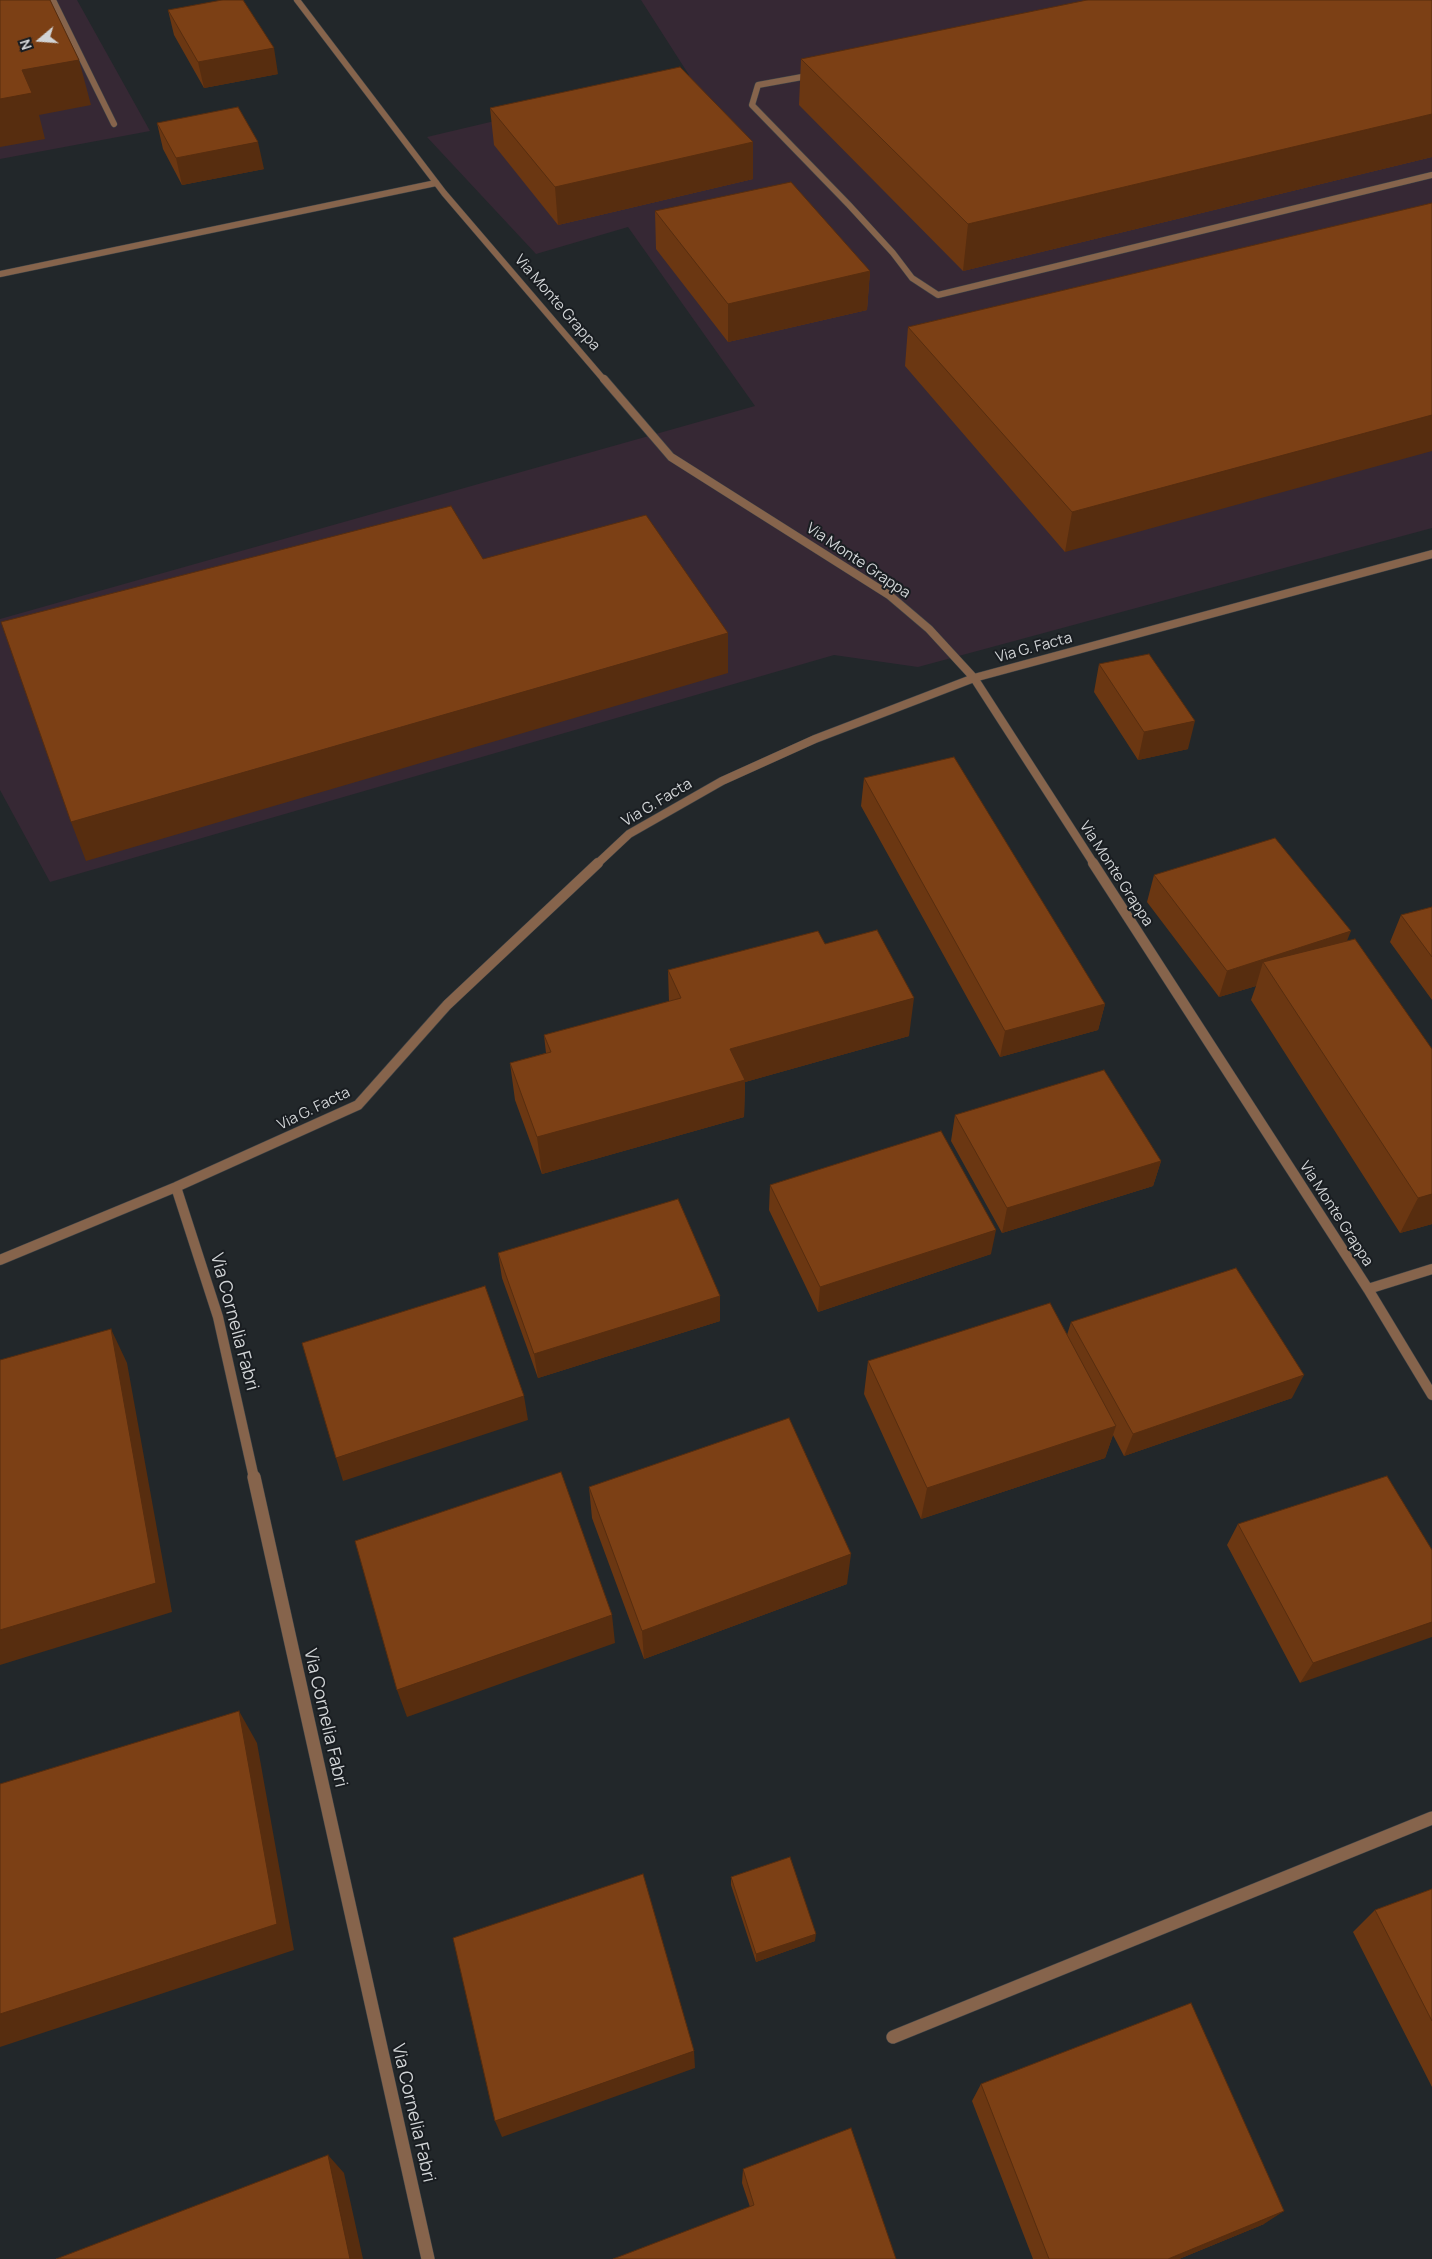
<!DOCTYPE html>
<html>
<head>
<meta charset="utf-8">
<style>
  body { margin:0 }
  #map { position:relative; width:1432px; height:2259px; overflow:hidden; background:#22272a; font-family:Manrope,sans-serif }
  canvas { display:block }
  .north { position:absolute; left:15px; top:15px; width:50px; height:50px; -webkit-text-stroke:4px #191d21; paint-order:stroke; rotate:252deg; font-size:14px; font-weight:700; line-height:20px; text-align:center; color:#d1d4d6 }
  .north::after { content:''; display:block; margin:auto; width:18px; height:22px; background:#d1d4d6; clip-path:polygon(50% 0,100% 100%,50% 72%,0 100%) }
</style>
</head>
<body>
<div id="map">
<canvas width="1432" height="2259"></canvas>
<div class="north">N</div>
</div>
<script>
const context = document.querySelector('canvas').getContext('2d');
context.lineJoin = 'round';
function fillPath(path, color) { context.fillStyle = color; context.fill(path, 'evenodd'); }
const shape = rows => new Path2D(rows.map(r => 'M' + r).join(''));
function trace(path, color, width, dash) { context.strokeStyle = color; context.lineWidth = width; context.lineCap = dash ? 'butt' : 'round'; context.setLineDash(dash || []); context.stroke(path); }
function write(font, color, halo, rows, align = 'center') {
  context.font = font + ' Manrope,sans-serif'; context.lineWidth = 4; context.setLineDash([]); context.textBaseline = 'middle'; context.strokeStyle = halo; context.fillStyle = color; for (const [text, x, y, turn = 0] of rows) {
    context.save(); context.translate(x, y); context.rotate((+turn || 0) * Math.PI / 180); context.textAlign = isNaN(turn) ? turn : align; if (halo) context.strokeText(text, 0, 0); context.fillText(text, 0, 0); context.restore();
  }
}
const industrial = shape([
  [0,0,77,0,150,131,0,159],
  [641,0,1432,0,1432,528,918,667,834,655,50,882,0,790,0,619,755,406,628,227,536,254,427,137,689,75]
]);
const service = shape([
  [53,0,114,124],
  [813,75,758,85,752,105,849,205,893,253,912,278,938,295,1432,175],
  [0,274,436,183]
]);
const minorFar3 = shape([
  [297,0,444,193,605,381]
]);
const minorFar2 = shape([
  [604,379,671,457,889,595,929,629,974,678,1094,864],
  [597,864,629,834,722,781,815,739,974,678,1432,554]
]);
const minorFar1 = shape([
  [1093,863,1368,1289,1432,1395],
  [176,1187,218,1317,254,1478],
  [0,1260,176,1187,358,1105,447,1005,598,863],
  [1368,1289,1432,1269]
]);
const minor = shape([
  [254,1477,428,2259],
  [893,2037,1432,1818]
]);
const wall = shape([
  [1432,0,1432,157,963,271,799,105,801,59],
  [168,10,278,74,204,88,174,35],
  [490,108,753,142,753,179,558,225,494,145],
  [157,123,264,169,182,185,163,149],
  [1432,203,1065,552,905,366,908,327],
  [655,211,870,271,867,310,728,342,656,249],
  [1099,664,1188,749,1138,760,1094,692],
  [864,778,1105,1004,1098,1030,1000,1057,861,806],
  [1154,875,1347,941,1432,1224,1400,1233,1251,1000,1256,986,1219,997,1147,902],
  [1432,907,1432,1000,1390,942,1401,915],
  [825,944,909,1036,745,1082,744,1117,542,1174,515,1100,510,1063,546,1053,544,1035,669,1002,668,970],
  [955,1115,1161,1161,1153,1186,1002,1233,951,1141],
  [770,1185,991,1254,818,1312,769,1210],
  [498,1253,720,1296,720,1321,538,1378,502,1278],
  [1071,1322,1292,1398,1124,1456,1113,1435,1105,1458,921,1519,864,1394,868,1361,1067,1335],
  [589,1487,847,1584,644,1659,592,1518],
  [1238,1524,1432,1550,1300,1683,1227,1545],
  [731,1877,815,1941,756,1962,731,1885],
  [1432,1889,1432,2087,1353,1932,1375,1910],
  [981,2084,1264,2224,1179,2259,1033,2259,972,2101],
  [743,2169,896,2259,750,2207,742,2183]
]);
const shadedWall = shape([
  [274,48,278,74,204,88,198,62],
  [79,60,91,105,39,115,45,139,0,147,0,99,22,70],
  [1432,114,1432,157,963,271,968,224],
  [258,142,264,169,182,185,176,158],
  [753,142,753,179,558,225,555,187],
  [870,271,867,310,728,342,728,304],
  [1432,415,1432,451,1065,552,1072,512],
  [728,633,728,673,86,861,71,822],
  [1195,721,1188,749,1138,760,1144,732],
  [1351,931,1340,958,1263,962,1256,986,1219,997,1227,971],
  [914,998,909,1036,745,1082,744,1117,542,1174,537,1137,730,1049],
  [1105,1004,1098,1030,1000,1057,1005,1031],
  [1161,1161,1153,1186,1002,1233,1007,1208],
  [1432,1194,1432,1224,1400,1233,1418,1198],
  [996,1230,991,1254,818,1312,820,1287],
  [720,1296,720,1321,538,1378,534,1354],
  [111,1329,127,1363,172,1612,0,1665,0,1630],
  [1304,1375,1292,1398,1124,1456,1133,1434],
  [524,1396,528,1420,343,1481,336,1458],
  [1116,1426,1105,1458,921,1519,927,1488],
  [851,1554,847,1584,644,1659,642,1631],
  [612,1615,615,1643,407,1717,397,1690],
  [1432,1622,1432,1637,1300,1683,1313,1663],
  [239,1711,257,1743,294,1950,0,2047,0,2014],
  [816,1934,815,1941,756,1962,756,1954],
  [694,2051,695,2068,502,2137,495,2121],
  [328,2155,344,2173,363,2259,350,2259],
  [1284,2211,1264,2224,1179,2259,1168,2259]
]);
const building = shape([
  [0,0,50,0,79,60,22,70,32,93,0,99,0,0],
  [222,0,243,0,274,48,198,62,168,10,222,0],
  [1087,0,1432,0,1432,114,968,224,801,59,1087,0],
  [680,67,753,142,555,187,490,108,680,67],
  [238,107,258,142,176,158,157,123,238,107],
  [791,182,870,271,728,304,655,211,791,182],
  [1432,203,1432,415,1072,512,908,327,1432,203],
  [451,506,483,559,646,515,728,633,71,822,1,622,451,506],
  [1149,654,1195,721,1144,732,1099,664,1149,654],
  [954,757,1105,1004,1005,1031,864,778,954,757],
  [1275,838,1351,931,1227,971,1154,875,1275,838],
  [1432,907,1432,957,1401,915,1432,907],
  [877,930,914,998,730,1049,745,1080,537,1137,510,1063,551,1052,544,1035,681,998,668,970,818,931,825,944,877,930],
  [1355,939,1432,1049,1432,1194,1418,1198,1263,962,1355,939],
  [1104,1070,1161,1161,1007,1208,955,1115,1104,1070],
  [941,1131,996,1230,820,1287,770,1185,941,1131],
  [678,1199,720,1296,534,1354,498,1253,678,1199],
  [1236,1268,1304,1375,1133,1434,1071,1322,1236,1268],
  [485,1286,524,1396,336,1458,302,1343,485,1286],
  [1050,1303,1116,1426,927,1488,868,1361,1050,1303],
  [111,1329,156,1583,0,1630,0,1360,111,1329],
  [789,1418,851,1554,642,1631,589,1487,789,1418],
  [561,1472,612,1615,397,1690,355,1541,561,1472],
  [1387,1476,1432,1550,1432,1622,1313,1663,1238,1524,1387,1476],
  [239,1711,277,1924,0,2014,0,1784,239,1711],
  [790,1857,816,1934,756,1954,731,1877,790,1857],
  [643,1874,694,2051,495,2121,453,1938,643,1874],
  [1432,1889,1432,2021,1375,1910,1432,1889],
  [1191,2003,1284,2211,1168,2259,1049,2259,981,2084,1191,2003],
  [851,2128,896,2259,613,2259,754,2205,743,2169,851,2128],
  [328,2155,350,2259,56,2259,328,2155]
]);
const streetNames = [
  ["Via Monte Grappa",557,303,49],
  ["Via Monte Grappa",858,561,34],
  ["Via G. Facta",1034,648,-15],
  ["Via G. Facta",657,803,-31],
  ["Via Monte Grappa",1116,874,57],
  ["Via G. Facta",314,1109,-26],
  ["Via Monte Grappa",1336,1214,57]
];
const nearStreetnames = [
  ["Via Cornelia Fabri",234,1322,75],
  ["Via Cornelia Fabri",325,1718,77],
  ["Via Cornelia Fabri",413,2113,77]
];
fillPath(industrial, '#362834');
trace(service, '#3e4346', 7);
trace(minorFar3, '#3e4346', 7);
trace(minorFar2, '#3e4346', 9);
trace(minorFar1, '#3e4346', 11);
trace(minor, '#3e4346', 14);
trace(service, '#86644c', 6);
trace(minorFar3, '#86644c', 6);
trace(minorFar2, '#86644c', 8);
trace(minorFar1, '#86644c', 10);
trace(minor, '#86644c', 13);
fillPath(wall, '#6b3712');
fillPath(shadedWall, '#572d0f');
fillPath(building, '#7c4015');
trace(building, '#572d0f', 1);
write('15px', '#d1d4d6', '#191d21', streetNames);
write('18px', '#d1d4d6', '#191d21', nearStreetnames);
</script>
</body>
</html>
